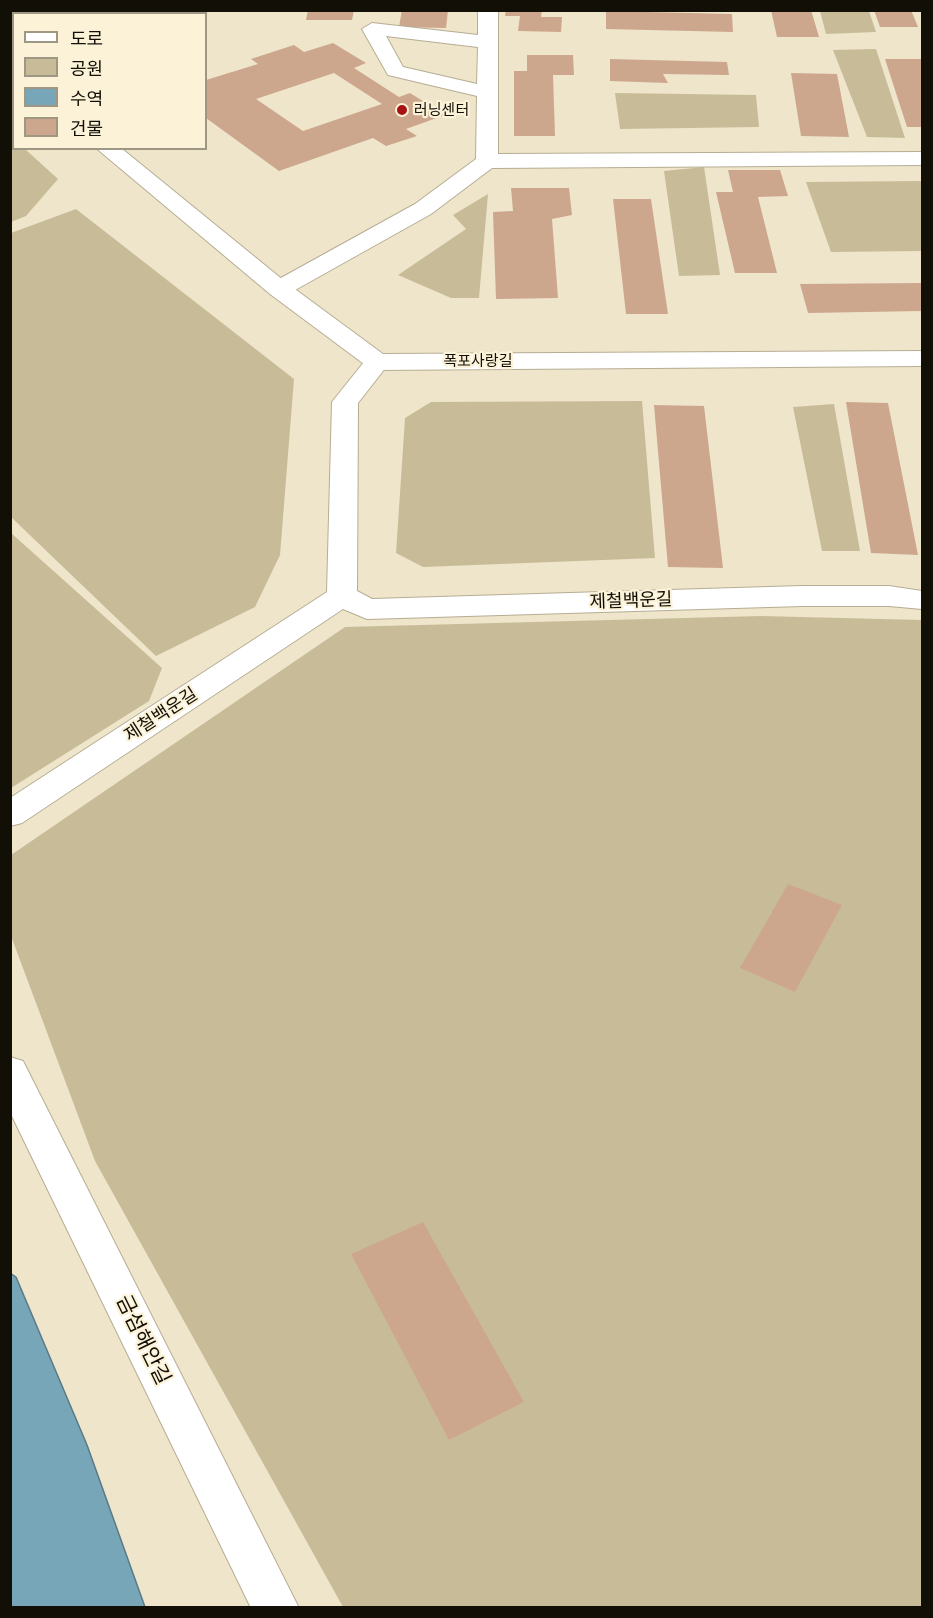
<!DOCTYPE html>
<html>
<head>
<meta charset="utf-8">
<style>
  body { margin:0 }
  #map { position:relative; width:933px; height:1618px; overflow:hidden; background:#eee5cb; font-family:Raleway,"Noto Sans KR",sans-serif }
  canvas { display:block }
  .frame { position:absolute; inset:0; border:12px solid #120f07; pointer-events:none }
  .legend { position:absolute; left:12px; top:12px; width:195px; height:138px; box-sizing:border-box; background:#fbf2d8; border:2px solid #9e9784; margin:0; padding:8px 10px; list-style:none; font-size:18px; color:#120f07 }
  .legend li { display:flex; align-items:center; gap:12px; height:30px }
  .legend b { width:30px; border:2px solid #9e9784 }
</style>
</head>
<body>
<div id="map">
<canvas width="933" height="1618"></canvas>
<div class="frame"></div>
<ul class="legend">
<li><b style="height:8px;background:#fff"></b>도로</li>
<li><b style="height:16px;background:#c8bc98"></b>공원</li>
<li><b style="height:16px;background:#78a6b9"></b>수역</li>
<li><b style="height:16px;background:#cda78d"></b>건물</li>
</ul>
</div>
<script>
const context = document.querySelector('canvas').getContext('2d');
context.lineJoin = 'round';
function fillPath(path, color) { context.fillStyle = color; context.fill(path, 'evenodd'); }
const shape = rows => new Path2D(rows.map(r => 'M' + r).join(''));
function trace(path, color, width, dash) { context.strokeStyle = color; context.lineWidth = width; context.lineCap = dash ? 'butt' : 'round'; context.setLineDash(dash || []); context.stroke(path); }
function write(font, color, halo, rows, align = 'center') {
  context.font = font + ' Raleway,"Noto Sans KR",sans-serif'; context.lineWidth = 4.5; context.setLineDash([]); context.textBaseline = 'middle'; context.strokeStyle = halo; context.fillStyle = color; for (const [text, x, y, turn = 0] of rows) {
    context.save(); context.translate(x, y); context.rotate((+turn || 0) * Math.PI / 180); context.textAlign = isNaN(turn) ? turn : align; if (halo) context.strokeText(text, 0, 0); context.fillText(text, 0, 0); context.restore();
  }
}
const green = shape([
  [820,11,869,11,876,32,826,34],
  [876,49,905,138,867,137,833,50],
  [615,93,756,95,759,127,620,129],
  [10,135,13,137,14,148,25,149,58,179,26,216,11,222],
  [704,167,720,275,679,276,664,171],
  [922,181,922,251,831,252,806,182],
  [488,194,479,298,451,298,398,275,466,229,453,215],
  [76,209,294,379,280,555,255,607,156,656,11,517,11,233],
  [642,401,655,558,423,567,396,553,405,418,431,402],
  [834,404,860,551,822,551,793,407],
  [11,533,162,668,149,701,11,788],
  [761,616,922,620,922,1607,343,1607,95,1161,11,936,11,855,345,627]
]);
const water = shape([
  [10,1273,16,1277,87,1445,145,1607,11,1607,10,1273]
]);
const building = shape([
  [53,10,103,10,107,14,56,14],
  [141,10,211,10,211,11,203,14,133,14],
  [308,10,354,10,352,20,306,20],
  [402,10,448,10,446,28,399,27],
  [506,10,542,10,541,17,562,17,561,32,518,31,520,16,505,16],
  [771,10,811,10,819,37,777,37],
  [874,10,911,10,918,27,880,27],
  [606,11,732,14,733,32,606,29],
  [333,43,366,63,354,68,399,97,410,93,445,115,406,129,417,136,386,146,373,138,279,171,206,118,206,80,258,64,251,59,294,45,304,52],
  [334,73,382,104,303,131,256,99],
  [527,55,573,55,574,75,553,75,555,136,514,136,514,71,527,71],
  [610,59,727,62,729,75,663,74,668,83,610,81],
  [885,59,922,59,922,127,907,127],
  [791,73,837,74,849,137,801,136],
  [728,170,780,170,788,196,758,197,777,273,735,273,716,192,733,192],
  [511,188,569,188,572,215,552,219,558,298,496,299,493,212,513,211],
  [613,199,651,199,668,314,626,314],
  [922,283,922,311,808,313,800,284],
  [846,402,888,403,918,555,871,553],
  [654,405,704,406,723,568,668,567],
  [788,884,842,905,795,992,740,968],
  [423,1222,524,1402,449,1440,351,1254]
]);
const street = shape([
  [478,10,498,10,498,154,922,152,922,165,492,168,431,214,288,294,279,296,270,294,267,289,270,284,415,204,476,159,477,96,388,75,362,29,372,23,478,35,478,10],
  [386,36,478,47,477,84,403,67,386,36],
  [377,354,386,357,390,362,358,403,357,591,372,599,802,586,889,586,922,591,922,609,889,606,802,606,367,619,343,609,22,823,10,826,10,798,327,592,332,402,368,357,377,354],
  [10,1057,23,1061,299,1608,251,1608,10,1112,10,1057]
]);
const secondary = shape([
  [10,63,14,64,14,78,10,77,10,63],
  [96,148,121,148,288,284,383,354,922,351,922,366,377,370,368,367,270,294,96,148]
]);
const markers = [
  [402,110,6,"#a71312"]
];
const farPoinames = [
  ["러닝센터",414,110]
];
const farStreetnames = [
  ["폭포사랑길",478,361]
];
const streetNames = [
  ["제철백운길",631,601,-2],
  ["제철백운길",161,715,-33]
];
const nearStreetnames = [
  ["금섬해안길",143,1340,64]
];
fillPath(green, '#c8bc98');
fillPath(water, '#78a6b9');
trace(water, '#597984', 1.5);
fillPath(building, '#cda78d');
trace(street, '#b6ad94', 2);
trace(secondary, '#b6ad94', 2);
fillPath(street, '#fff');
fillPath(secondary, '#fff');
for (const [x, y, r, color] of markers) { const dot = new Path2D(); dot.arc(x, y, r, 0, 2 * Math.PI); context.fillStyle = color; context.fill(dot); trace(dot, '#fbf2d8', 2); }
write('15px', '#120f07', '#fbf2d8', farPoinames, 'left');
write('15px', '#120f07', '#fbf2d8', farStreetnames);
write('18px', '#120f07', '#fbf2d8', streetNames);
write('21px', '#120f07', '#fbf2d8', nearStreetnames);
</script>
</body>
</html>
